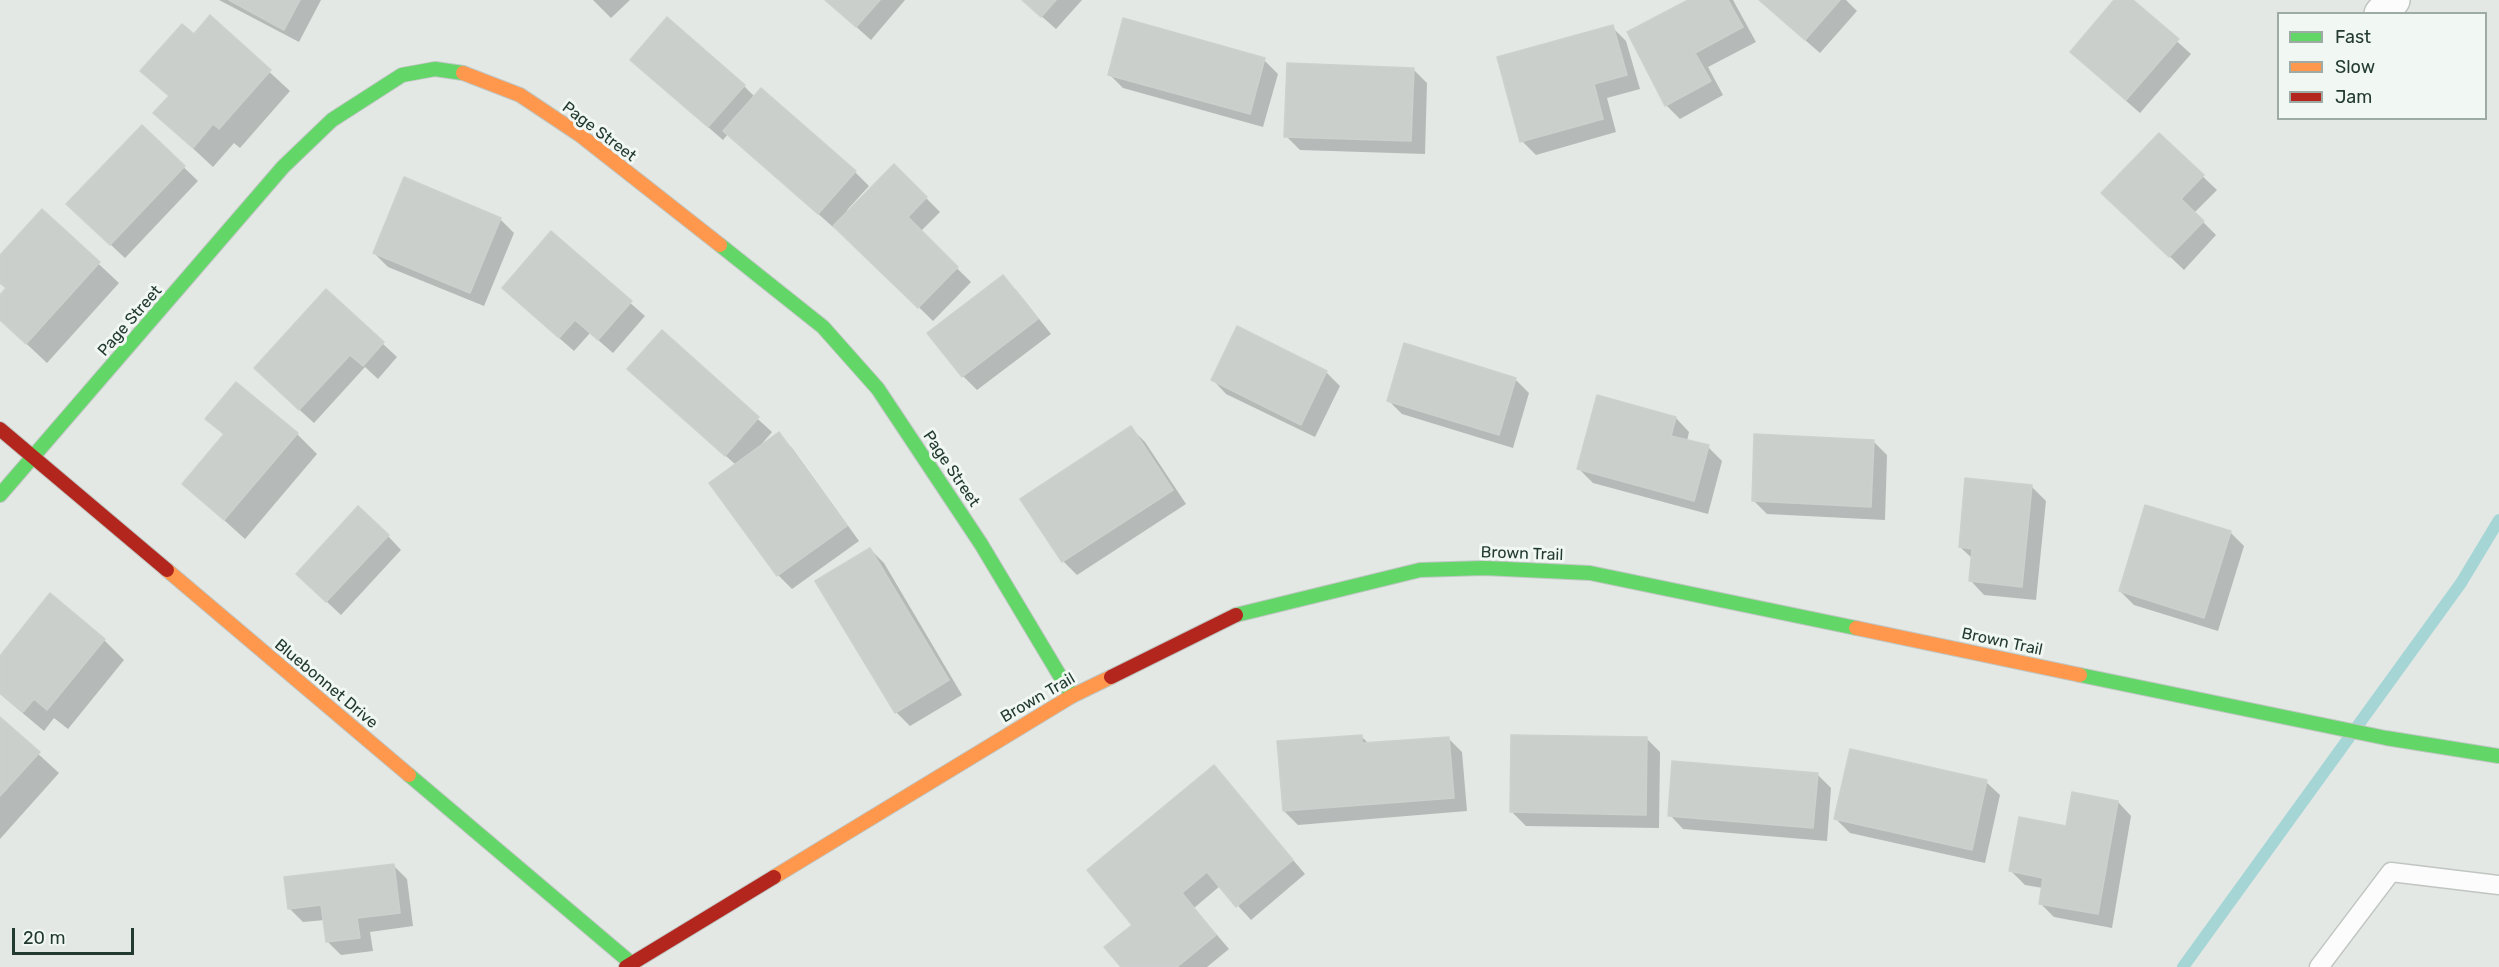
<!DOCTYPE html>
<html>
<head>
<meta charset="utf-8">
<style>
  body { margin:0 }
  #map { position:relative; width:2499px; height:967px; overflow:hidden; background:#e3e8e5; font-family:Rubik,sans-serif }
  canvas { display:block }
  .legend { position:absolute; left:2277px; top:12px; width:210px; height:108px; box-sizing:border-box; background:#f1f7f3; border:2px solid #9eaba5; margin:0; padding:8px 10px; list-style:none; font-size:18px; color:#223a30 }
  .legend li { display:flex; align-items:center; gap:12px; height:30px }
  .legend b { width:30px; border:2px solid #9eaba5 }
  .scale { position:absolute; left:12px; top:928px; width:122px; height:27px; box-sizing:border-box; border:3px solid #223a30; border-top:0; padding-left:8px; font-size:18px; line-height:21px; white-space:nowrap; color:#223a30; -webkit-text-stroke:4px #f1f7f3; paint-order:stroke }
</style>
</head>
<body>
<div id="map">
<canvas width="2499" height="967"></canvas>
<ul class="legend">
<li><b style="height:8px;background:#63d668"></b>Fast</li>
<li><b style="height:8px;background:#ff974d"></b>Slow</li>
<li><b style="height:8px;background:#b3261e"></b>Jam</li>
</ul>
<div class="scale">20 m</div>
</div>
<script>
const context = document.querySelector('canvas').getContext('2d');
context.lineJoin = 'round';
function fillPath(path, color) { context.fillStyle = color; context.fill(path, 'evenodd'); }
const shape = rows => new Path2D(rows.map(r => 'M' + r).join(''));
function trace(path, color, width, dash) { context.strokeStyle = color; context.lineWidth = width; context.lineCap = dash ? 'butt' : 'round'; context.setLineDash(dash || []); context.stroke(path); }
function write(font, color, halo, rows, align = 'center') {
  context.font = font + ' Rubik,sans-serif'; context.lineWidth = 6; context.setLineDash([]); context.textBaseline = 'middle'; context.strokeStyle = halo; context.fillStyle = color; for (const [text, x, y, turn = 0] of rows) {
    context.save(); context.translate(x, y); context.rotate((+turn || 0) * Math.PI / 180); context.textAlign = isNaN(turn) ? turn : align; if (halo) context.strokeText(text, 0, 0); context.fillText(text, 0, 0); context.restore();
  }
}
const shadow = shape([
  [219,0,321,0,299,42],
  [593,0,630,0,611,18],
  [826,0,905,0,871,40],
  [1023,0,1082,0,1056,29],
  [1691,0,1733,0,1756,42,1708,67,1723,95,1680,119,1666,105],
  [1759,0,1846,0,1857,11,1820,53],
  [2116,0,2131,0,2191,54,2140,113,2085,65],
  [210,17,290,91,240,148,234,143,213,167,155,113,170,97,143,71,194,36],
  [1612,27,1626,41,1640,89,1607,98,1616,132,1536,155,1522,141],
  [1264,60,1278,74,1263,127,1123,88,1109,74],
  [1413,69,1427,83,1425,154,1300,150,1286,136],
  [646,73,744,86,755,97,855,172,869,186,847,210,849,212,894,166,940,212,920,232,971,282,933,321,835,225,833,227,728,134,723,140],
  [142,127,198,181,125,258,82,218],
  [2159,135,2217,190,2194,213,2216,235,2184,270,2117,206],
  [42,211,119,283,47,363,0,319,0,297,7,289,0,282,0,257],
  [500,219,514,233,484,306,388,267,374,253],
  [552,234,645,316,613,353,590,333,574,351,518,302],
  [1003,277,1017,291,1051,334,977,390,963,376],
  [326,291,397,357,378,379,365,367,314,423,269,382],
  [662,332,772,432,760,446,778,434,792,448,859,541,792,589,778,575,711,483,736,465,643,382],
  [1326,372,1340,386,1315,437,1226,394,1213,380],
  [1515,379,1529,393,1513,448,1402,414,1388,400],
  [1676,418,1689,432,1687,441,1708,447,1722,461,1708,514,1593,483,1579,469],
  [207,419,297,434,317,454,245,539,184,484,225,436],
  [1131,428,1145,442,1186,504,1077,575,1063,561],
  [1873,441,1887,455,1885,520,1767,514,1753,500],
  [2032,487,2046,501,2036,600,1984,595,1971,581,1973,559,1960,547],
  [2230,532,2244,546,2218,631,2134,605,2120,591],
  [388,536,401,550,341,615,312,588],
  [870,549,884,563,962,695,910,726,896,712],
  [104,640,124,660,68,729,54,718,44,731,0,694,0,658],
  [0,719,59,773,0,839],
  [1361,736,1369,744,1448,738,1462,752,1467,811,1298,825,1284,811],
  [1646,738,1660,752,1659,828,1526,826,1512,812],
  [1214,767,1305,874,1251,920,1220,886,1194,908,1229,949,1207,967,1123,967,1134,925],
  [1817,774,1831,788,1827,841,1683,829,1670,815],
  [1986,782,2000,795,1985,863,1850,833,1836,819],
  [2118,802,2131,816,2112,928,2054,917,2040,903,2043,888,2025,885,2011,871,2067,827],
  [393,865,407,879,413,926,370,932,373,951,341,955,327,941,325,920,303,922,289,908]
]);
const stream = shape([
  [2183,967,2461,583,2499,520]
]);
const building = shape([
  [229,0,300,0,284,30,229,0],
  [825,0,880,0,856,27,825,0],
  [1022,0,1056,0,1041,17,1022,0],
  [1688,0,1728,0,1743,27,1695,53,1711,81,1665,106,1627,32,1688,0],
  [1759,0,1840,0,1805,40,1759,0],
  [2114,0,2133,0,2179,39,2126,100,2070,52,2114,0],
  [210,15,271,70,219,129,213,124,193,148,153,113,169,96,140,71,182,24,194,34,210,15],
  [667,17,745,85,708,127,630,60,667,17],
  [1123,18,1265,58,1250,114,1108,75,1123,18],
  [1613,25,1627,75,1594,84,1603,119,1520,142,1497,57,1613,25],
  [1287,63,1414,68,1411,141,1284,137,1287,63],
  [761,88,856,171,818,214,723,131,761,88],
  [142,125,185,166,110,245,66,204,142,125],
  [2159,133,2204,175,2181,199,2204,221,2169,257,2101,193,2159,133],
  [894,164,927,197,908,217,958,267,918,308,833,226,894,164],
  [404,177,501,218,470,293,373,253,404,177],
  [42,209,100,262,26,344,0,320,0,295,6,288,0,283,0,255,42,209],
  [551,231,632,301,598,340,575,320,559,338,502,288,551,231],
  [1003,275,1038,319,962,377,927,333,1003,275],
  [326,289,384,342,363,366,350,355,299,410,254,368,326,289],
  [1237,326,1327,371,1301,425,1211,380,1237,326],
  [662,330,759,417,725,456,627,369,662,330],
  [1404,343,1516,378,1499,435,1387,401,1404,343],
  [236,382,298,433,224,520,182,484,224,434,205,419,236,382],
  [1597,395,1676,417,1671,436,1709,445,1694,501,1577,469,1597,395],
  [1131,426,1173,490,1062,562,1020,499,1131,426],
  [779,432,847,526,777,576,709,483,779,432],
  [1754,434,1874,440,1871,507,1752,501,1754,434],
  [1965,478,2032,485,2022,587,1969,581,1972,549,1959,547,1965,478],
  [2145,505,2231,531,2204,618,2119,591,2145,505],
  [358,506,389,535,326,602,296,574,358,506],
  [870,548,949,680,895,713,815,581,870,548],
  [50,593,105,639,47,710,34,699,23,712,0,693,0,656,50,593],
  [0,717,40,752,0,796,0,717],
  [1362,735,1362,743,1449,737,1454,798,1283,811,1277,741,1362,735],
  [1511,735,1647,737,1646,815,1510,812,1511,735],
  [1850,749,1987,780,1972,850,1834,819,1850,749],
  [1672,761,1818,773,1813,828,1668,816,1672,761],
  [1214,765,1293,860,1236,907,1207,872,1182,893,1216,935,1177,967,1121,967,1104,947,1132,925,1087,870,1214,765],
  [2072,792,2118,801,2098,914,2039,904,2043,878,2009,871,2019,817,2066,826,2072,792],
  [394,864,400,913,357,918,360,938,326,942,321,905,288,909,284,877,394,864]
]);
const lane = shape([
  [2319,967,2391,872,2499,885]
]);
const street = shape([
  [2381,14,2393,0]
]);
const fast = shape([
  [720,245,823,327,878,389,981,544,1072,696],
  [0,495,283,167,332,120,402,75,435,69,463,73],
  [1236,615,1420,570,1484,568,1590,573,1856,628],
  [2080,675,2386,738,2499,756],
  [409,775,631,963]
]);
const slow = shape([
  [463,73,520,95,580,135,720,245],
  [167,570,409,775],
  [1856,628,2080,675],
  [774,877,1072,696,1111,677]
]);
const jam = shape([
  [0,429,167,570],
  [1111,677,1236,615],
  [626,967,774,877]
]);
const streetNames = [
  ["Page Street",599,132,37],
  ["Page Street",130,321,-49],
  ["Page Street",951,469,56],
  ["Brown Trail",1522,554,2],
  ["Brown Trail",2002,642,12],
  ["Bluebonnet Drive",326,684,40],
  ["Brown Trail",1038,698,-30]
];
fillPath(shadow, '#0003');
trace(stream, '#a5d5d5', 12);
fillPath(building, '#cacfcc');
trace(building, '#ccd1ce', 1.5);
trace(lane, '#c0c5c2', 21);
trace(street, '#c0c5c2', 36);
trace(fast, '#bfc6c2', 16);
trace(slow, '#bfc6c2', 16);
trace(jam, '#bfc6c2', 16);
trace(lane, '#fbfcfb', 18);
trace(street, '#fbfcfb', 33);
trace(fast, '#63d668', 14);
trace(slow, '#ff974d', 14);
trace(jam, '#b3261e', 14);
write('16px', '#223a30', '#f1f7f3', streetNames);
</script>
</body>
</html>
